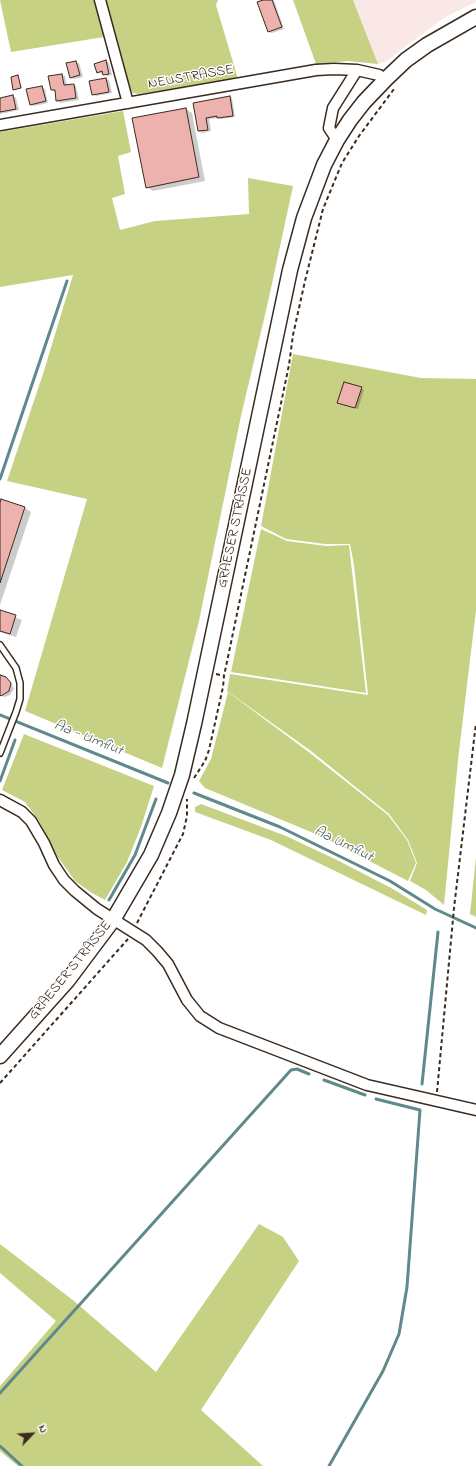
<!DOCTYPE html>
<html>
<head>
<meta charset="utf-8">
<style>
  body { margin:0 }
  #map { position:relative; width:476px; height:1466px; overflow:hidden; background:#fff; font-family:"Indie Flower",sans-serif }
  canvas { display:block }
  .north { position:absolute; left:12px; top:1414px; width:40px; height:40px; -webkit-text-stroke:3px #fff; paint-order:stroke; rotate:65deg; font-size:11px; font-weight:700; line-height:16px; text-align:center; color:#3b2a1e }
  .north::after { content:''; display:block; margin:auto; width:14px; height:18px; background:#3b2a1e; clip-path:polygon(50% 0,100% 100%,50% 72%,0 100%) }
</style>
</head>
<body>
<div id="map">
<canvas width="476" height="1466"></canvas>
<div class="north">N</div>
</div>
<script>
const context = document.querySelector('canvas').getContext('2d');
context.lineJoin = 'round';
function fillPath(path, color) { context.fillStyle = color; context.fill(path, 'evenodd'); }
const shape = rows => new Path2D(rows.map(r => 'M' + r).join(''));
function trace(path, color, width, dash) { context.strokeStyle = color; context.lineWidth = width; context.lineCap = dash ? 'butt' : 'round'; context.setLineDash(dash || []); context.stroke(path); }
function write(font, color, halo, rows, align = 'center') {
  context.font = font + ' "Indie Flower",sans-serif'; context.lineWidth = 3; context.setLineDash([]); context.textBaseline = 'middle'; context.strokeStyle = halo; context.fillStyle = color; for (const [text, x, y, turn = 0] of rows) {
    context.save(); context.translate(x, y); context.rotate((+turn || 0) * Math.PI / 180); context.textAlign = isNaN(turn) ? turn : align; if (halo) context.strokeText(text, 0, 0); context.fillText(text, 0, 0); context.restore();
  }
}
const built = shape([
  [353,0,476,0,476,2,444,18,385,62,378,64]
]);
const green = shape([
  [0,0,94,0,104,37,11,52],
  [105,0,218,0,216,5,238,79,139,94,133,93,129,86],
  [293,0,353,0,378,64,348,61,316,64],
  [123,111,131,152,118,156,125,194,112,198,120,230,155,221,249,214,248,178,293,186,268,302,241,416,199,621,162,768,25,711,87,499,7,481,43,374,73,275,0,287,0,132],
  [293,354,421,378,476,379,476,610,458,760,444,905,426,890,410,881,417,863,408,840,389,814,311,751,227,691,230,674,368,695,354,565,350,544,325,544,286,539,261,526],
  [261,529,287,541,326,546,349,545,366,693,231,672],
  [228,692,310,753,388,815,407,840,416,863,408,881,323,837,205,788,199,781,211,759],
  [24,734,154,786,141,827,127,862,105,900,92,893,75,881,58,857,39,821,25,802,2,790],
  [201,804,286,836,337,860,393,889,427,910,426,915,271,840,195,812,195,807],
  [476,857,476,917,470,914],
  [259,1224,283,1237,299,1261,201,1410,263,1466,18,1466,0,1451,0,1386,56,1321,0,1273,0,1244,74,1301,156,1372]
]);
const shadow = shape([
  [266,0,274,0,284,29,272,33,269,32,258,3],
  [106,61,109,63,112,75,107,76,103,73,101,74,98,72],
  [76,62,79,63,83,77,74,79,71,78],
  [62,75,65,76,67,86,73,85,76,86,79,100,60,103,57,101,56,91,52,90,50,77],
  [18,76,22,88,15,90,14,89],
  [106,79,109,80,112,93,96,96,93,94,90,82],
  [42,87,45,89,48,103,34,106,31,104],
  [13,96,16,98,19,110,0,114,0,99],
  [229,97,232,98,235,117,221,119,218,118,209,119,211,131,202,133,199,131,194,103],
  [186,109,192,113,205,181,153,191,147,187],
  [361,388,364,390,358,409,341,404],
  [2,501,25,508,31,512,0,605,0,506],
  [0,611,22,620,16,637,0,632],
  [0,677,3,677,11,682,14,689,10,695,5,697,0,695]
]);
const stream = shape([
  [0,479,67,281],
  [0,715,168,783],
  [0,781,15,740],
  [194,793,280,827,390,881,435,909,476,928],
  [109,900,135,855,156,799],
  [324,1080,365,1095],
  [422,1084,438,932],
  [0,1393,291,1070,297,1069,309,1074],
  [0,1446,22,1466],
  [329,1466,383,1371,399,1334,407,1287,420,1110,376,1099]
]);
const building = shape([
  [263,0,272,0,282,27,268,32,257,2,263,0],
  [106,60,109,74,103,75,102,71,97,73,94,64,106,60],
  [76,61,80,75,70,78,66,63,76,61],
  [62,74,64,85,74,84,76,98,56,101,55,90,51,90,48,76,62,74],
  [18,75,21,88,13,90,11,77,18,75],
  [106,78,109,92,92,95,89,81,106,78],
  [42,86,46,101,30,105,26,89,42,86],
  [13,95,16,109,0,112,0,98,13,95],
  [230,96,233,116,217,118,217,116,206,118,208,130,198,131,193,103,230,96],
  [186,108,199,177,146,188,132,118,186,108],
  [344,382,362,387,355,408,337,403,344,382],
  [1,499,25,507,0,583,0,503,1,499],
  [0,610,16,615,10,634,0,631,0,610],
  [0,675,6,677,11,683,9,691,1,696,0,695,0,675]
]);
const path = shape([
  [216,674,224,676],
  [194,778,205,761,209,750,223,687,224,676,289,365,293,335,305,281,323,209,342,163,359,136,394,89],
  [137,923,183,834,187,816,187,799],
  [0,1083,128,939],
  [437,1092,454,908,476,723]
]);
const service = shape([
  [0,645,16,668,20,683,20,699,16,712,0,753]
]);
const minor = shape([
  [100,0,128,103],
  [0,125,316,70,334,69,357,70,379,75,386,79],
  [337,140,329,128,333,108,357,70],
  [0,800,22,812,31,821,44,843,54,865,64,880,75,891,97,909,146,940,157,951,168,964,187,1000,200,1016,219,1028,367,1085,476,1110]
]);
const secondary = shape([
  [0,1056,68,980,113,920,151,855,169,813,182,775,194,724,290,270,304,218,324,165,337,140,350,120,364,102,386,79,406,60,427,45,476,17]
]);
const streetNames = [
  ["NEUSTRASSE",191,78,-10],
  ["GRAESER STRASSE",236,528,-78],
  ["GRAESER STRASSE",71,971,-51]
];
const waterNames = [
  ["Aa - Umflut",88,739,22],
  ["Aa Umflut",343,845,26]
];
fillPath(built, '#fae8e7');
fillPath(green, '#c6d184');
fillPath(shadow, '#0003');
trace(stream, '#60898b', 3);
fillPath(building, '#edb2ae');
trace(building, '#3b2a1e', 1);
trace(service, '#3b2a1e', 8);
trace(minor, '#3b2a1e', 13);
trace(secondary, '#3b2a1e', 17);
trace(path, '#3b2a1e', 2, [4, 3]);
trace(service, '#fff', 5);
trace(minor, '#fff', 10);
trace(secondary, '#fff', 14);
write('14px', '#3b2a1e', '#fff', streetNames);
write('italic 15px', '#50615e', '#fff', waterNames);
</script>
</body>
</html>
